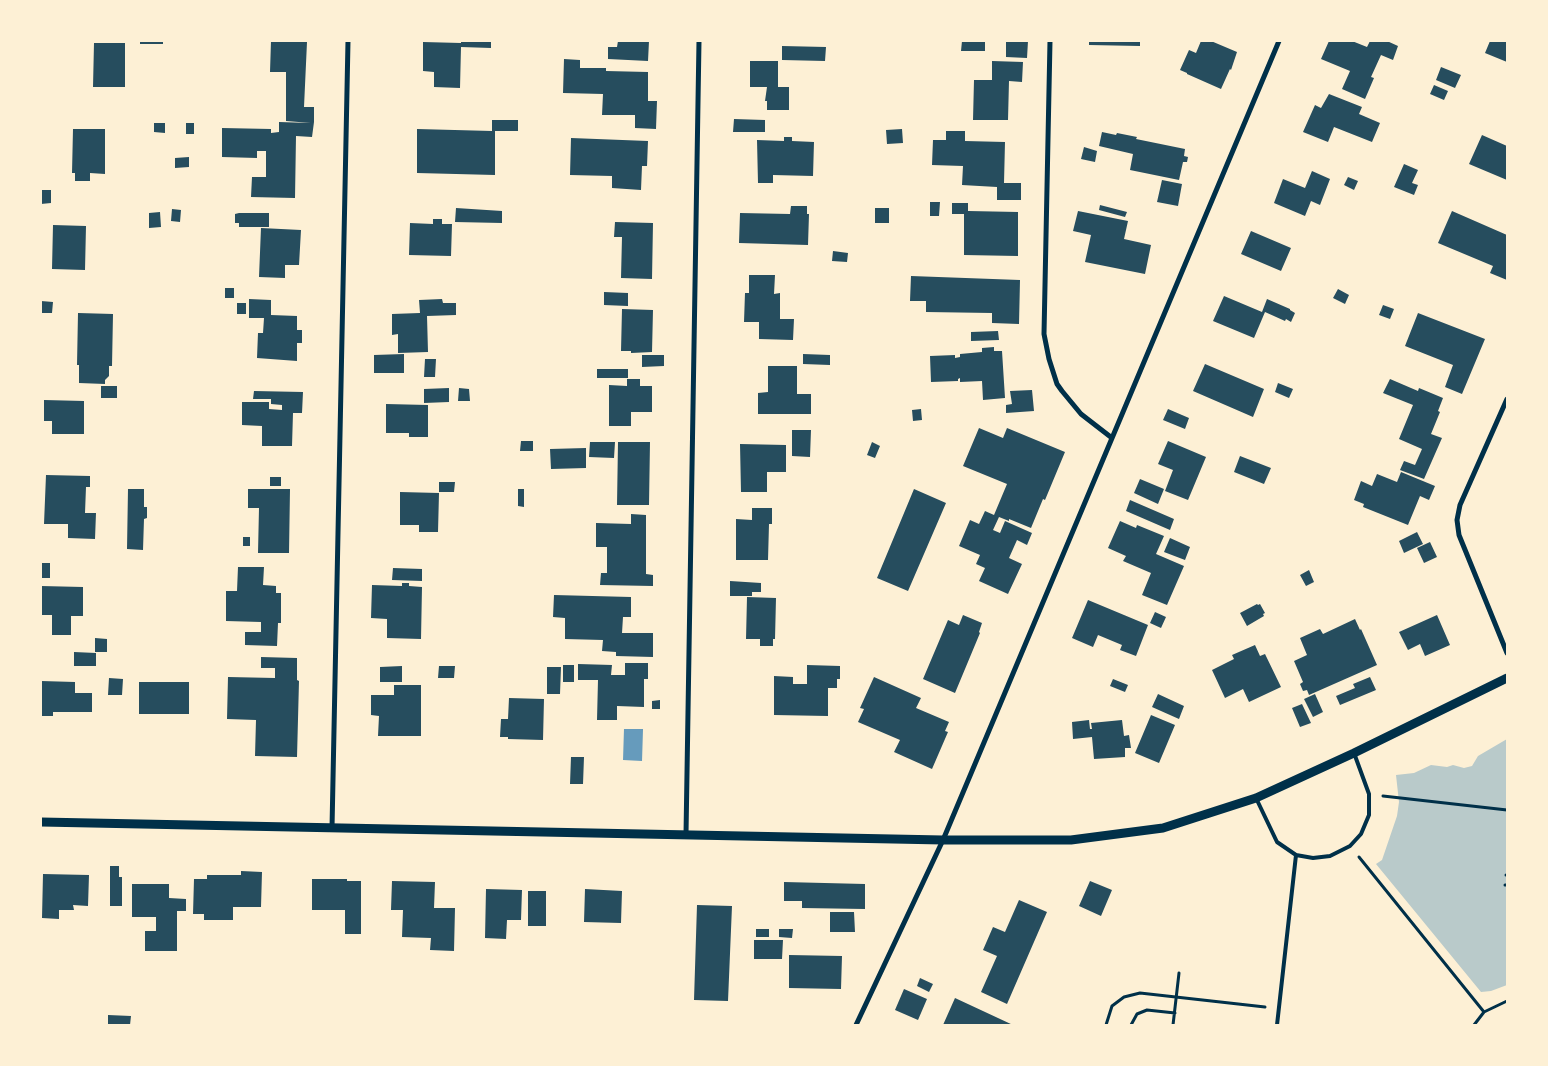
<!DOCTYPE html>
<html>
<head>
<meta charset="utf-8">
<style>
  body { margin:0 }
  #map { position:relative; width:1548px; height:1066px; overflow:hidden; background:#fdf0d5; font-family:Rubik,sans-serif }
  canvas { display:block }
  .frame { position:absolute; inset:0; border:42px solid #fdf0d5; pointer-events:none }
</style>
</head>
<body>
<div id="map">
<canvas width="1548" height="1066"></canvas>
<div class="frame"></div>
</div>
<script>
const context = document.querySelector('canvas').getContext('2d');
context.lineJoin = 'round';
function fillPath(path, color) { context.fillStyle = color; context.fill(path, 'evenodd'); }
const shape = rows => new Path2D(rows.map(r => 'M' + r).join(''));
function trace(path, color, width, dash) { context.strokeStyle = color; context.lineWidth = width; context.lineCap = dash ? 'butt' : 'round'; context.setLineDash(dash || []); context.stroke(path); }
const green = shape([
  [1507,739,1507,985,1491,991,1481,992,1376,864,1382,860,1397,816,1399,802,1396,775,1414,773,1431,765,1447,767,1453,765,1464,768,1472,766,1478,756]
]);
const water = shape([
  [624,729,643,729,642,761,623,760]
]);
const building = shape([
  [140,41,163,41,163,44,140,44],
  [271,41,307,42,304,107,314,107,314,122,312,137,296,136,295,198,251,197,252,177,266,177,266,151,257,151,257,158,222,157,222,128,271,129,271,133,279,132,279,122,311,123,286,121,286,72,270,72],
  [461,41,491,41,491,48,461,47,460,88,434,87,434,72,423,71,423,42,461,43],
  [618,41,649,41,648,61,608,59,608,47,617,47],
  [962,41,985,41,985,51,961,51],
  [1006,41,1028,41,1027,58,1006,57],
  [1089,41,1140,41,1140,46,1089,45],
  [1201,41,1211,41,1237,52,1231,70,1230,69,1221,89,1187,74,1187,73,1180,70,1189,50,1196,53],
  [1329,41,1352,41,1367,47,1370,41,1387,41,1398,46,1393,60,1381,55,1371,77,1374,78,1365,99,1342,89,1350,71,1321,59],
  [1490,41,1507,41,1507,62,1485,53],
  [94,43,125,43,125,87,93,87],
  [782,46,826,47,825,61,782,60],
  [564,59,580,60,580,68,606,68,606,71,648,72,648,101,657,101,656,129,635,128,635,115,602,115,603,94,563,93],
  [750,61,778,61,778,87,789,87,789,110,767,110,767,101,765,101,767,87,750,87],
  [992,61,1023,62,1022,82,1009,81,1008,120,973,120,974,80,992,80],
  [1441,67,1461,75,1455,88,1436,80],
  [1434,85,1448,91,1444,100,1430,94],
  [1329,94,1362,107,1359,114,1380,123,1372,142,1334,127,1328,142,1303,132,1315,105,1321,108],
  [734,119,765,120,765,132,733,132],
  [492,120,518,120,518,131,495,131,495,175,417,173,417,129,492,131],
  [154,123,165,123,165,133,154,132],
  [186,123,194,123,194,134,186,134],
  [73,129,105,129,105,174,90,173,90,181,75,181,75,173,72,173],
  [902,129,903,143,887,144,886,130],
  [946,131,965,131,965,141,1005,142,1004,183,1021,183,1021,200,997,200,997,187,962,185,963,166,932,165,933,140,946,140],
  [1102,132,1116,135,1117,133,1137,137,1136,139,1185,149,1184,156,1188,157,1187,162,1183,162,1179,180,1130,170,1133,154,1099,146],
  [1482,135,1507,146,1507,180,1469,164],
  [784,137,792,137,792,141,814,142,813,176,773,175,773,183,758,183,757,140,784,141],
  [571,138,648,141,647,166,642,166,641,190,612,188,612,176,570,175],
  [1084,147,1097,151,1095,162,1081,159],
  [189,157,189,167,175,168,175,158],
  [1404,164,1418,170,1412,183,1418,185,1414,195,1394,187],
  [1312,171,1330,179,1320,205,1311,201,1305,216,1274,203,1283,179,1305,188],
  [1348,177,1358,181,1354,190,1344,185],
  [1162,180,1182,184,1178,206,1157,202],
  [41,190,51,190,51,203,41,204],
  [930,202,940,202,939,216,930,216],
  [952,203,968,203,968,211,1018,212,1018,256,964,255,964,214,952,214],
  [1100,205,1127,212,1125,217,1099,210],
  [791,206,807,206,807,214,809,214,808,245,739,243,740,213,790,214],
  [456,208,502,211,502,223,455,222],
  [875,208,889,208,889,223,875,223],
  [172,209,181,210,180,222,171,221],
  [1078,211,1128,221,1124,239,1151,245,1145,274,1085,262,1091,235,1073,231],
  [1452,211,1507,235,1507,280,1490,273,1493,266,1438,243],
  [160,212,161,227,149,228,149,213],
  [239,213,269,213,269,227,239,227,239,223,235,223,235,214],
  [433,219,442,219,442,224,452,224,451,256,409,255,410,223,433,224],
  [615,222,653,223,652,279,621,278,622,237,614,237],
  [53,225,86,226,85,270,52,269],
  [261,228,301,230,299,265,285,265,285,278,259,277],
  [1251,231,1291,248,1281,271,1241,254],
  [833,251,848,253,847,262,832,261],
  [749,275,775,275,774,294,780,293,780,319,794,319,793,340,759,339,759,322,744,322,745,293,749,293],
  [911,276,1020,280,1019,324,992,323,992,313,926,312,926,301,910,301],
  [225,288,234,288,234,298,225,298],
  [1338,289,1349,295,1345,304,1333,298],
  [604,292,628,293,628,306,604,305],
  [1224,296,1262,312,1267,299,1290,309,1290,310,1295,313,1291,322,1286,319,1285,321,1265,312,1254,338,1213,321],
  [249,299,271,300,271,315,297,316,297,330,302,330,302,343,297,343,297,361,257,358,258,333,263,333,264,318,249,318],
  [442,299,443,303,456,303,456,315,427,316,428,352,398,353,398,334,392,335,392,314,420,313,419,300],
  [41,301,53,302,52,313,41,313],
  [237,303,246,303,246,314,237,314],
  [1383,305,1394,309,1390,319,1379,315],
  [622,309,653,310,652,352,631,353,631,351,621,351],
  [78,313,113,314,112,366,109,366,109,376,105,380,105,384,79,383,79,365,77,365],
  [1418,313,1485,339,1462,394,1445,387,1453,365,1405,346],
  [998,331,999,340,971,341,971,332],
  [994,347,994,351,1002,351,1005,398,983,400,982,381,960,382,960,378,958,379,958,381,931,382,930,356,955,355,955,358,960,357,960,354,982,352,982,348],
  [404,354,404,373,374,373,374,355],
  [803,354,830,355,830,365,803,364],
  [642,355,664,355,664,366,642,367],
  [425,359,436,359,435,377,424,377],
  [1205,364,1264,389,1253,417,1193,391],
  [768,366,797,366,797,394,811,394,811,414,758,414,758,393,768,392],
  [597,369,628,369,628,378,597,378],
  [627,379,640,379,640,386,652,386,652,412,631,412,631,426,609,426,609,385,627,386],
  [1390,379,1418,391,1419,388,1443,398,1438,411,1440,412,1431,434,1442,438,1424,479,1400,470,1404,461,1415,465,1422,449,1399,439,1413,405,1383,393],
  [1278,383,1293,389,1289,398,1275,392],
  [101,386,117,386,117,398,101,398],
  [449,388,449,402,424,403,424,389],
  [459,388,469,389,470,401,458,401],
  [1032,390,1034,411,1006,413,1006,405,1012,404,1010,391],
  [254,391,303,392,302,413,293,413,292,446,262,446,262,426,242,425,242,402,269,402,269,409,282,410,282,405,271,404,271,399,253,399],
  [44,400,84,401,84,434,52,434,52,421,44,421],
  [386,404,428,405,428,437,409,437,409,433,386,433],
  [921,409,922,420,913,421,912,410],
  [1168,409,1189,418,1185,429,1163,420],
  [979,428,1003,438,1007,428,1065,452,1045,500,1043,499,1031,528,1009,519,1009,521,999,517,993,530,1000,533,1005,521,1032,533,1027,545,1017,540,1009,558,1022,564,1008,594,979,581,985,568,976,564,980,555,959,546,970,520,979,524,985,511,994,515,1007,484,963,466],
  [792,430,811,430,810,457,792,456],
  [521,441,533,441,533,451,520,451],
  [1168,441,1206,457,1188,500,1165,491,1173,470,1158,464],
  [590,442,615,442,614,458,589,457],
  [618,442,650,442,649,505,617,505],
  [872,442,880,446,875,458,867,455],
  [740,444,786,445,786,472,767,472,767,492,741,492],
  [586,448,586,468,551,469,550,449],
  [1240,456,1271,468,1264,484,1234,472],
  [1401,472,1435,486,1429,500,1420,496,1408,525,1363,507,1364,504,1354,500,1361,481,1372,486,1377,474,1397,482],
  [46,475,90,476,90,487,86,487,85,513,96,513,95,539,68,538,68,524,44,524],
  [270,477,281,477,281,486,270,486],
  [1140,479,1164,489,1158,504,1134,493],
  [439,482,455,482,454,492,439,492],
  [128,489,144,489,144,507,147,507,147,518,144,519,143,550,127,549],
  [248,489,290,489,289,553,258,553,259,508,248,508],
  [518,489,524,489,524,507,518,506],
  [914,489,946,503,908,591,877,578],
  [400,492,439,493,438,532,419,532,419,525,400,525],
  [1130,500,1174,519,1170,530,1126,511],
  [752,508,772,508,772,524,769,524,768,560,736,560,736,519,752,520],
  [631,514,646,515,646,574,653,575,653,586,600,585,601,573,607,573,607,547,596,547,596,523,631,524],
  [1120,521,1136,528,1137,525,1164,536,1156,554,1184,566,1167,605,1142,595,1151,573,1123,561,1126,556,1108,548],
  [1417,532,1423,544,1404,553,1399,541],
  [243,537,250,537,250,546,243,546],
  [1170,538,1190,547,1185,560,1164,552],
  [1430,542,1437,557,1424,563,1417,548],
  [41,563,50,563,50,578,41,578],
  [238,567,264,567,263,585,276,586,276,593,281,593,281,623,278,623,277,646,245,645,245,632,261,632,261,622,226,621,226,591,237,591],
  [393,568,422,569,422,581,392,580],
  [1309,570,1314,582,1306,586,1300,575],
  [730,581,761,583,761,592,752,592,752,596,730,596],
  [402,583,409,583,409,586,422,587,421,639,387,638,387,619,371,618,372,585,402,586],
  [41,586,83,587,83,616,71,616,71,635,52,635,52,615,41,615],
  [554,595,631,597,631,617,623,617,622,633,653,633,653,657,616,656,616,652,602,651,603,640,565,639,565,618,553,617],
  [747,597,776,598,775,639,773,639,773,646,760,646,760,639,746,639],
  [1088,600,1148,625,1136,656,1120,650,1122,645,1098,635,1093,647,1072,638],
  [1257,604,1258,605,1260,604,1265,613,1263,614,1264,616,1247,626,1240,613],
  [1155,612,1166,617,1161,628,1150,623],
  [963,615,982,623,979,632,980,633,955,693,923,679,948,620,959,625],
  [1437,615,1450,645,1425,656,1420,644,1408,650,1399,632],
  [1355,619,1360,630,1361,629,1377,665,1309,695,1307,690,1303,691,1300,684,1303,682,1294,661,1307,655,1300,638,1320,629,1323,634],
  [95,638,107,639,107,652,95,652],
  [1255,645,1260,656,1265,654,1281,687,1249,702,1243,689,1225,698,1212,670,1234,659,1232,655],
  [74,652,96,653,96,666,74,666],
  [261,657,297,658,297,680,299,681,297,757,255,756,256,720,227,719,228,677,275,678,275,668,261,668],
  [625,663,648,663,648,679,644,679,644,707,617,706,617,720,597,720,598,680,578,680,578,664,612,665,611,675,625,675],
  [563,665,574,665,574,682,563,682],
  [807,665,840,666,840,679,837,679,837,688,828,688,828,716,774,715,774,676,793,677,793,684,807,684],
  [402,666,402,682,380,682,380,667],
  [439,666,455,666,454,678,438,678],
  [547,667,561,667,560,694,547,694],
  [874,677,921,698,916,708,949,722,945,731,948,732,932,769,894,752,900,740,858,722,864,709,860,708],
  [1370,677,1376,690,1340,705,1336,696,1355,688,1353,684],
  [109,678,123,679,122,695,108,695],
  [1113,679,1128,685,1125,692,1110,686],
  [41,681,75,682,75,693,92,693,92,712,53,712,53,716,41,716],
  [139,682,189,682,189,714,139,714],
  [394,685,421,685,421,736,378,736,379,716,371,715,371,695,394,695],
  [1158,694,1184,706,1179,719,1152,707],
  [1315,694,1323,712,1313,717,1304,699],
  [509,698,544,699,543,740,508,739,508,737,500,737,501,719,508,719],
  [660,700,660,709,652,709,652,701],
  [1302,704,1311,723,1300,727,1292,708],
  [1151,715,1175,725,1159,763,1135,753],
  [1089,720,1090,729,1092,729,1091,723,1122,720,1124,736,1129,735,1131,748,1125,748,1125,757,1094,759,1092,737,1073,739,1072,722],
  [571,757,584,757,583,784,570,784],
  [110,866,119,866,119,877,122,877,122,906,110,906],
  [241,871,262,872,261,907,233,907,233,920,204,920,204,914,193,914,194,879,207,879,207,875,241,875],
  [43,874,89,875,88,906,73,905,74,910,59,910,59,919,42,918],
  [312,879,347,879,347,881,361,881,361,934,345,934,345,910,312,910],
  [392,881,435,882,434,908,455,908,454,951,430,950,431,938,402,937,403,910,391,910],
  [1090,881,1112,890,1101,916,1079,906],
  [784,882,865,884,865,909,802,908,802,901,784,901],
  [132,884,169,884,169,898,186,899,186,911,177,911,177,951,145,951,145,931,156,931,156,917,132,917],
  [486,889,522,890,521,920,507,920,506,939,485,938],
  [585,889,622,891,621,923,584,922],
  [528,891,546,891,546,926,528,926],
  [1019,900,1047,912,1007,1004,981,992,997,956,983,950,993,927,1005,932],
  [697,905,732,906,728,1001,694,1000],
  [830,912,854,912,855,932,830,932],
  [756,929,769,929,769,937,756,937],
  [779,929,793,929,792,938,779,937],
  [754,940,783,940,782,959,754,959],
  [789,955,842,956,841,989,789,988],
  [920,978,933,984,929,992,917,986],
  [904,989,927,999,918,1020,895,1010],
  [955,998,1013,1025,943,1025],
  [108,1015,131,1016,130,1025,108,1025]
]);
const path = shape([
  [1383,796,1507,810],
  [1359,857,1484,1012],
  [1506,875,1507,875],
  [1505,885,1507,885],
  [1106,1025,1112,1006,1124,997,1140,993,1265,1007],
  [1131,1025,1137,1014,1147,1010,1175,1013],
  [1173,1025,1179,973],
  [1474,1025,1484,1012,1507,1001]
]);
const service = shape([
  [1256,798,1277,842,1296,855,1313,858,1330,856,1350,846,1361,834,1369,815,1369,794,1354,753],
  [1277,1025,1296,855]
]);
const minor = shape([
  [1050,41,1044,334,1049,359,1057,384,1062,391,1081,414,1112,438],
  [1507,399,1460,505,1457,520,1459,535,1507,653],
  [332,828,348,41],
  [686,834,699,41],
  [856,1025,943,840,1279,41]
]);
const tertiary = shape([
  [41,822,943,840,1071,840,1163,828,1256,798,1354,753,1507,678]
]);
fillPath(green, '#b9caca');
fillPath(water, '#669bbc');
fillPath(building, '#264d5e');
trace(path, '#003049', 3);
trace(service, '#003049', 4);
trace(minor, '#003049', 5);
trace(tertiary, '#003049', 9);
</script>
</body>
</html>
